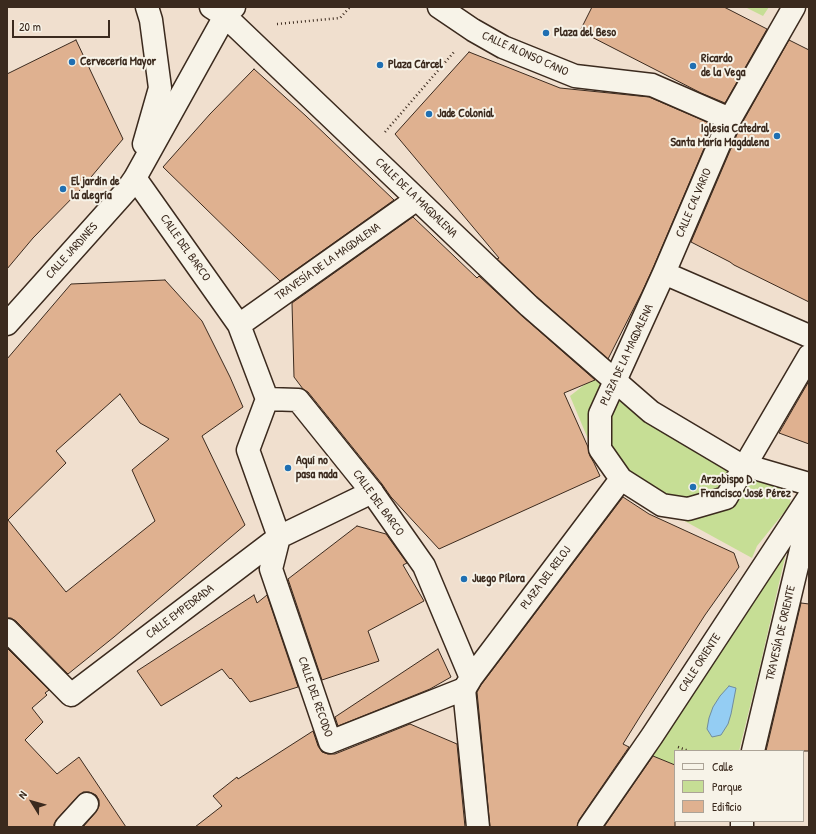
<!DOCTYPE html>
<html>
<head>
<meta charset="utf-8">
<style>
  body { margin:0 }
  #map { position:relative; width:816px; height:834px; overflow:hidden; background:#f0dfce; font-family:"Patrick Hand",sans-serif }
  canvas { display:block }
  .frame { position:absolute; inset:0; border:8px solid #3b2a1e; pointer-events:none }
  .legend { position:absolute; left:674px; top:750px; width:130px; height:72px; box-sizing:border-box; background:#f7f3e8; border:1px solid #aca397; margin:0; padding:5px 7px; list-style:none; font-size:12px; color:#3b2a1e }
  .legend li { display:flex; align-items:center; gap:8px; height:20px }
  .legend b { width:20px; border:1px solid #aca397 }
  .north { position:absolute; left:12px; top:782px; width:40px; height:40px; -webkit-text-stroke:3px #f7f3e8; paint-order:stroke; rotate:307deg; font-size:11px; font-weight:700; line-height:16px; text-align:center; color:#3b2a1e }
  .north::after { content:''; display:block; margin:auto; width:14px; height:18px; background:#3b2a1e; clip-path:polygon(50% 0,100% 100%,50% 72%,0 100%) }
  .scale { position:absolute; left:12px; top:20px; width:98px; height:18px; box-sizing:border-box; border:2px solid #3b2a1e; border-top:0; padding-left:5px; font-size:12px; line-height:14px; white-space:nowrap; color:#3b2a1e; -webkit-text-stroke:3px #f7f3e8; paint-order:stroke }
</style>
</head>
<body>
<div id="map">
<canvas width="816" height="834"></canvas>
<div class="frame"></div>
<ul class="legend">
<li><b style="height:5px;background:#f7f3e8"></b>Calle</li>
<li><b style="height:11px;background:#c6de95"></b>Parque</li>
<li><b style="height:11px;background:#dfb190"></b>Edificio</li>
</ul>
<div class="north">N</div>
<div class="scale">20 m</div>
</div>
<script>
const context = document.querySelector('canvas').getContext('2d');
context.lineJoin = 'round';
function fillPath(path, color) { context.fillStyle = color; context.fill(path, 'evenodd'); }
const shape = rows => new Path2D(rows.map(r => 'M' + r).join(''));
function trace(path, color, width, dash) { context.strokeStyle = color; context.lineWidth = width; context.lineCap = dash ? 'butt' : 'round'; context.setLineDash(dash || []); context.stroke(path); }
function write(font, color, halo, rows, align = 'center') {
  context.font = font + ' "Patrick Hand",sans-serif'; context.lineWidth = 4; context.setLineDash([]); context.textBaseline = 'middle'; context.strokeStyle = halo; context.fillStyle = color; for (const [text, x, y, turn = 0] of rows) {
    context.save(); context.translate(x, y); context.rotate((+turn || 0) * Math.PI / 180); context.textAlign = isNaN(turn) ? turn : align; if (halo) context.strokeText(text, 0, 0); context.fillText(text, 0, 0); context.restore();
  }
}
const green = shape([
  [745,7,769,7,763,16],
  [593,378,622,403,668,435,737,459,791,490,790,505,757,546,752,558,650,502,593,451,570,396],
  [786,553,760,666,739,751,675,751,675,765,652,756,717,652]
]);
const water = shape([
  [729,686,736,688,731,714,728,724,721,735,712,737,707,729,709,718,713,707,720,696,729,686]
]);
const building = shape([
  [592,7,724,7,767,29,725,103,701,93,580,31,592,7],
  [76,40,93,76,123,139,81,189,33,238,7,269,7,74,76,40],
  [789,40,809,50,809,302,734,265,730,262,691,242,741,125,789,40],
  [469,52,560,88,649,97,714,125,653,268,642,292,608,359,537,297,497,259,499,258,395,134,469,52],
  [254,69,306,116,394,200,280,281,163,167,210,114,254,69],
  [413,217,477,278,479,276,521,315,595,380,564,393,588,447,590,456,594,463,600,476,439,549,391,497,382,484,308,392,303,389,294,377,292,303,413,217],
  [165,280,202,321,230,377,243,407,202,436,245,525,114,637,68,674,16,621,11,618,7,618,7,359,71,284,165,280],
  [120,394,140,423,169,439,132,470,155,521,66,592,8,520,66,463,56,451,120,394],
  [809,381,809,444,779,433,809,381],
  [623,497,649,514,734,553,739,567,705,615,641,715,623,744,629,747,579,820,577,827,490,827,477,692,481,685,623,497],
  [357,526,386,534,407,563,403,565,424,601,368,631,379,661,322,680,288,579,357,526],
  [254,595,257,603,267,595,298,687,250,702,231,678,230,679,222,669,161,706,137,671,254,595],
  [801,603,809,604,809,751,766,751,801,603],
  [7,648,49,690,45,693,47,695,32,708,43,722,25,740,57,774,79,757,126,827,83,827,96,812,99,806,99,800,96,795,89,792,83,792,78,796,57,819,54,824,54,827,7,827,7,648],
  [438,649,451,677,430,689,338,726,335,717,438,649],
  [410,724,457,744,465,827,195,827,222,806,213,796,237,777,238,779,313,731,318,746,322,752,328,754,335,754,410,724],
  [653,756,675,765,675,827,604,827,653,756]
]);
const path = shape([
  [277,24,340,18,350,7],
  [385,132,454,52],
  [678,747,689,751]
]);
const pedestrian = shape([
  [439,7,473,30,503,47,575,76,652,85,730,119],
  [794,7,730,119,664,273,600,414,600,449,621,479,662,505,688,509,726,498,809,356],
  [664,273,809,336],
  [372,492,424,566,471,678,465,688],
  [471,678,621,479]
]);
const minor = shape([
  [211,7,225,16,529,306,651,412,737,463,809,484],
  [144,144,160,88,151,20,147,7],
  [135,178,239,325,267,399],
  [7,324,126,191,135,178,225,16,234,7],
  [239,325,417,199],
  [267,399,248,450,279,537],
  [279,537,271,569,330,742,464,689,478,827],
  [7,630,71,695,279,537,372,492,298,400,267,399],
  [753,751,809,516],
  [66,827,87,804],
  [589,827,652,736,809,497],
  [742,827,742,821]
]);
const markers = [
  [546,33,4,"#1f6fb2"],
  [72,62,4,"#1f6fb2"],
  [380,65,4,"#1f6fb2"],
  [693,66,4,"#1f6fb2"],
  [429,114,4,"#1f6fb2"],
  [777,136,4,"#1f6fb2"],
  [63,189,4,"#1f6fb2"],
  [288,468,4,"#1f6fb2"],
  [693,487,4,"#1f6fb2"],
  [464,579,4,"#1f6fb2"]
];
const poiNames = [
  ["Plaza del Beso",554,33],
  ["Ricardo",701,59],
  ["de la Vega",701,73],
  ["Cervecería Mayor",80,62],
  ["Plaza Cárcel",388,65],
  ["Jade Colonial",437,114],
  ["Iglesia Catedral",769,129,"right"],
  ["Santa María Magdalena",769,143,"right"],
  ["El jardín de",71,182],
  ["la alegría",71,196],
  ["Aquí no",296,461],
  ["pasa nada",296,475],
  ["Arzobispo D.",701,480],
  ["Francisco José Pérez",701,494],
  ["Juego Pílora",472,579]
];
const streetNames = [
  ["CALLE ALONSO CANO",525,54,24],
  ["CALLE DE LA MAGDALENA",416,198,44],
  ["CALLE CALVARIO",694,203,-67],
  ["CALLE DEL BARCO",185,248,55],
  ["CALLE JARDINES",72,251,-48],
  ["TRAVESÍA DE LA MAGDALENA",328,262,-35],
  ["PLAZA DE LA MAGDALENA",627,355,-65],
  ["CALLE DEL BARCO",378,503,54],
  ["PLAZA DEL RELOJ",546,578,-53],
  ["CALLE EMPEDRADA",180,612,-37],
  ["TRAVESÍA DE ORIENTE",781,633,-77],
  ["CALLE ORIENTE",700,663,-57],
  ["CALLE DEL RECODO",315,697,71]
];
fillPath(green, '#c6de95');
fillPath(water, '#94cdf3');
trace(water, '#708c9e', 1);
fillPath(building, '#dfb190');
trace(building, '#3b2a1e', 1);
trace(pedestrian, '#3b2a1e', 25);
trace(minor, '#3b2a1e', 25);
trace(path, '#3b2a1e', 2.5, [1, 3]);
trace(pedestrian, '#f7f3e8', 22);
trace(minor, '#f7f3e8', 22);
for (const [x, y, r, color] of markers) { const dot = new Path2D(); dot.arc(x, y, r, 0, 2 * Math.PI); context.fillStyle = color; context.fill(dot); trace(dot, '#f7f3e8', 1.5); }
write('bold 12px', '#3b2a1e', '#f7f3e8', poiNames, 'left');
write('12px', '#3b2a1e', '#f7f3e8', streetNames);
</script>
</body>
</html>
